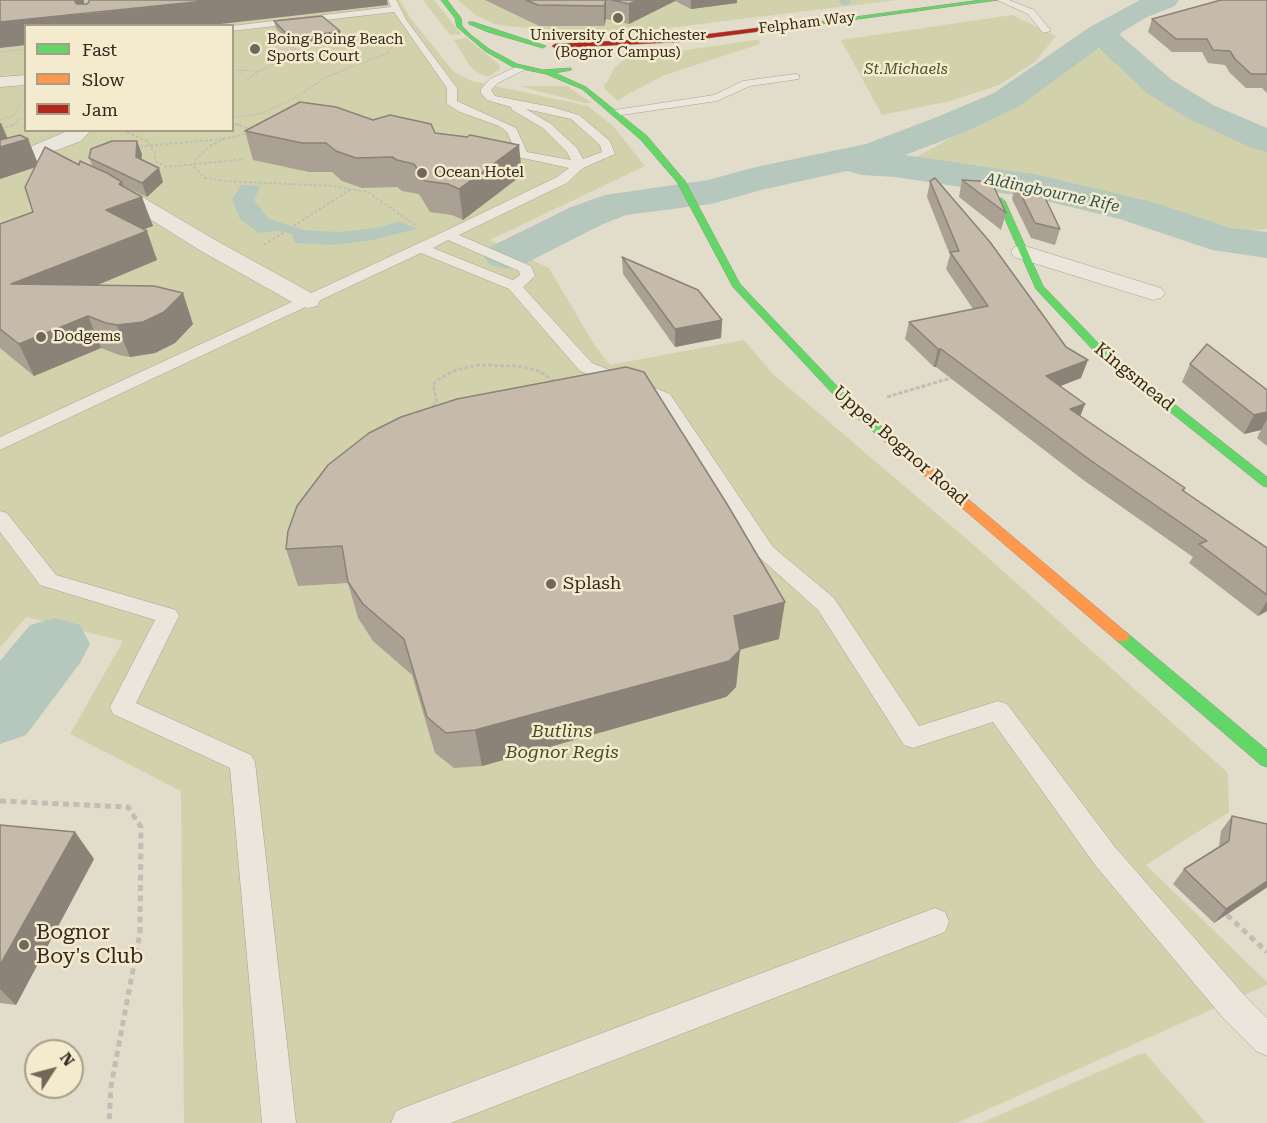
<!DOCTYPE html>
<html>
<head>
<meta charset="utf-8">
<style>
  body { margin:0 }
  #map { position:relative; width:1267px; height:1123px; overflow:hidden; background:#e2dcca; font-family:"Roboto Serif",serif }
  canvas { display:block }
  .legend { position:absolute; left:24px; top:24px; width:210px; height:108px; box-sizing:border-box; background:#f4ebcf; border:2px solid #a89d88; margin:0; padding:8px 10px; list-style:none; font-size:18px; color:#35291d }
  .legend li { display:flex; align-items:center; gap:12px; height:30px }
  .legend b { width:30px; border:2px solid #a89d88 }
  .north { position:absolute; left:24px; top:1039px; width:60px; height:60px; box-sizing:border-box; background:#f4ebcf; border:2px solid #a89d88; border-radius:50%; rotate:54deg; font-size:16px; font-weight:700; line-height:24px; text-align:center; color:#35291d }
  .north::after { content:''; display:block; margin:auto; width:21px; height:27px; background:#72685a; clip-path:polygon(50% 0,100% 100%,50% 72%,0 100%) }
</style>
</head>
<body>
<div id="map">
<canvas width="1267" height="1123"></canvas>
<ul class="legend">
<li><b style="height:8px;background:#63d668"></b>Fast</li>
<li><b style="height:8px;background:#ff974d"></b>Slow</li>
<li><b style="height:8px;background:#b3261e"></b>Jam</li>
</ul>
<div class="north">N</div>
</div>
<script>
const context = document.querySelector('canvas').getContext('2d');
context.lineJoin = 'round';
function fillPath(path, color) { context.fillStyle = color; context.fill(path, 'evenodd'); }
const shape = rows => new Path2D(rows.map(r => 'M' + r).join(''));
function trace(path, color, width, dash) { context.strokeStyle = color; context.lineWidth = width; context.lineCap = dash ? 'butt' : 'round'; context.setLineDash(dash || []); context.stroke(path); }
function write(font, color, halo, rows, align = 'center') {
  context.font = font + ' "Roboto Serif",serif'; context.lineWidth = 5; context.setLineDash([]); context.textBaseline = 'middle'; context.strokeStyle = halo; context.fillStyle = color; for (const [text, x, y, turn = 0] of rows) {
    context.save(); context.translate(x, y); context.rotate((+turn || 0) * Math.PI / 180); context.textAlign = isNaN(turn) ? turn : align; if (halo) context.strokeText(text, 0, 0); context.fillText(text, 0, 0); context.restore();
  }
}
const green = shape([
  [0,0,400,0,411,19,454,72,472,81,588,106,613,126,645,166,490,240,549,268,595,346,610,365,744,340,773,374,984,554,1228,773,1229,812,1146,865,1267,982,1267,985,957,1123,184,1123,181,791,70,734,123,641,26,617,0,648],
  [26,26,232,26,232,130,26,130],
  [423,0,434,0,461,34,450,35],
  [458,0,897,0,594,37,569,32,497,25,475,15],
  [1012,15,1056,36,1035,62,999,85,950,101,882,115,841,40],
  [466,38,499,64,500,69,488,77,478,73,470,66,454,40],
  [755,40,761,41,757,45,665,75,628,94,618,101,605,89,604,84,607,83,614,68,625,59],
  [1103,48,1138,80,1163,99,1213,124,1267,148,1267,229,1246,231,1209,221,1138,198,1097,190,1072,183,912,159,1013,105,1092,51],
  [519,86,567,86,592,103,584,103],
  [1145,1053,1206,1123,981,1123,1135,1056]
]);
const water = shape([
  [241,185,260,186,254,200,269,219,304,230,340,232,381,227,399,221,417,229,372,240,334,245,294,243,292,234,279,231,259,233,240,219,232,200]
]);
const stream = shape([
  [844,0,846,0]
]);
const river = shape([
  [1140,0,1179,0,1175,6,1147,17,1119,34,1172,80,1213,105,1267,128,1267,152,1254,149,1189,119,1148,94,1099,48,1018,107,963,133,905,155,1034,174,1149,201,1232,228,1267,232,1267,258,1212,250,1120,219,1034,198,895,177,862,175,847,171,765,189,711,204,626,215,601,225,522,265,506,269,490,265,484,256,490,247,571,207,605,195,708,180,756,167,866,144,937,117,994,93,1090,27,1140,0],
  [55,618,80,625,90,644,80,663,26,735,0,744,0,661,30,625,55,618]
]);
const pathFar3 = shape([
  [79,2,96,0],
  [328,47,352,38],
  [0,52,26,49],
  [232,70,260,71,300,51,286,45,288,44],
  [247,80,259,71],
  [232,118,263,113,295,98,326,77,388,53,393,44,376,34],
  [0,120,14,115,21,103],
  [232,123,241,125],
  [13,125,19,119,26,117]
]);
const pathFar2 = shape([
  [235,124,255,131],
  [0,129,15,124],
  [122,130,147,141,155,153,155,161,167,167,245,159],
  [250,133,224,139,210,146,196,159,193,166,205,178,224,181,332,186,368,192,415,225],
  [135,147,223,139],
  [264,245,351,189]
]);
const pathFar1 = shape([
  [887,397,954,377],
  [428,410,437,402,433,385,437,380,456,370,478,365,518,366,539,371,554,381,555,385]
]);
const path = shape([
  [0,801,128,807,141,827,140,933,111,1086,109,1123],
  [1227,915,1267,952]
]);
const lane = shape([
  [388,0,396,0,407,21,457,88,457,101,516,128,527,152,571,160,567,152,543,128,512,110,511,107,487,100,481,93,481,89,490,79,520,65,525,68,524,70,498,83,491,90,495,96,552,107,579,115,610,141,615,154,583,168,567,183,459,235,531,266,535,276,523,287,592,363,670,394,773,547,834,598,919,726,998,701,1007,704,1115,847,1246,997,1267,1018,1267,1056,1256,1051,1224,1019,1095,865,993,722,913,748,904,745,818,610,759,557,658,402,580,371,509,289,421,253,0,450,0,437,443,232,557,177,569,168,518,157,507,132,499,126,460,112,447,104,447,88,394,12,232,31,232,26,231,26,391,7,388,0],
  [526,109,571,119,600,145,602,152,583,159,577,148,551,124,526,109],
  [448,240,519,271,520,275,513,280,433,248,448,240],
  [997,0,1009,0,1034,10,1051,31,1043,33,1028,14,997,0],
  [795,74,799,75,799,79,750,86,717,101,615,116,609,113,615,110,714,95,743,81,795,74],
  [0,511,7,513,56,575,176,610,179,616,136,703,251,755,255,762,296,1123,262,1123,230,768,113,714,110,707,155,620,40,585,0,532,0,511],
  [935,908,945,912,949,922,945,932,451,1123,391,1123,396,1111,408,1106,935,908]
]);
const street = shape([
  [26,75,26,85,0,87,0,77,26,75],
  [70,130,91,130,81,141,49,153,132,191,217,241,317,296,320,301,317,306,308,308,299,306,201,251,118,199,25,157,22,153,25,149,70,130],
  [1022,245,1161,288,1165,293,1161,298,1153,300,1014,257,1011,252,1014,247,1022,245]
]);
const fast = shape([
  [441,0,447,0,461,18,462,26,471,35,489,49,517,64,543,70,571,68,571,70,555,73,586,87,647,136,685,181,740,284,855,405,892,435,894,438,892,441,884,441,847,409,733,287,677,182,641,140,582,89,546,74,513,67,485,51,457,27,455,18,441,0],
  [981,0,998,0,806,26,803,24,981,0],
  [469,22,473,22,546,46,543,48,488,32,469,24,469,22],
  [1001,198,1005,201,1043,286,1103,348,1267,477,1267,487,1263,486,1095,352,1036,289,997,201,1001,198],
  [1122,632,1127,633,1267,750,1267,767,1261,765,1117,641,1115,637,1117,633,1122,632]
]);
const slow = shape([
  [888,434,892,435,1127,633,1129,637,1127,641,1117,641,884,441,882,438,884,435,888,434]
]);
const jam = shape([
  [806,22,808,25,677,42,555,48,552,46,555,44,677,38,806,22]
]);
const wall = shape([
  [485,0,737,0,737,3,691,9,675,1,629,24,606,19,604,26,539,26],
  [1267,0,1267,93,1262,88,1246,88,1230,73,1225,65,1208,63,1202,52,1172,52,1148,32,1152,19],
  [274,21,341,38,293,46,276,28],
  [373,120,435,133,522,175,463,220,452,215,430,212,419,194,402,191,397,187,362,188,342,181,332,172,309,172,253,160,245,131],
  [0,123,7,138,28,139,37,162,93,167,89,158,142,154,141,159,163,182,147,197,123,186,153,226,144,229,157,260,97,285,193,324,175,343,155,353,130,357,119,355,101,348,34,376,0,348,0,224,33,212,35,167,0,179],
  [962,180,1006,213,1001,230,959,197],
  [930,181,1081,378,1060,386,1080,416,1185,488,1184,492,1267,548,1267,611,1258,616,1189,563,1193,557,1082,479,936,367,934,367,905,339,909,322,973,309,946,269,950,255,927,197],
  [1016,184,1060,229,1055,245,1031,238,1012,199],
  [622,257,722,320,721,338,675,347,623,274],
  [1190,364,1267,390,1267,446,1257,438,1261,430,1244,434,1182,382],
  [288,531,779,639,740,650,736,687,726,697,482,766,454,768,435,753,412,675,373,641,358,618,348,583,298,586,286,549],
  [1232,816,1267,824,1267,888,1266,888,1214,923,1173,884,1184,869,1219,847,1221,831],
  [0,825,75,832,94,859,16,1005,0,1003]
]);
const shadedWall = shape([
  [75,0,84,0,84,14,214,0,387,0,388,5,203,26,26,26,26,45,0,48,0,22,75,2],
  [606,0,606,19,604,26,604,6],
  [637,0,675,0,675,1,629,24,629,4],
  [691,0,737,0,737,3,691,9],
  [340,31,341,38,293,46,292,39],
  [0,123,1,123,10,144,28,139,39,166,0,179],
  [137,141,142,154,140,170,136,157],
  [519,145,522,175,463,220,459,189],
  [159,168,163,182,147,197,142,183],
  [122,182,129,202,142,197,153,226,117,239,106,210,119,184],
  [147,231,157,260,26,315,11,284],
  [183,293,193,324,175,343,155,353,130,357,117,325],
  [88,316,101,348,34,376,19,344],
  [722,320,721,338,675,347,675,329],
  [938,349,941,349,936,367,934,367],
  [1088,360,1081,378,1040,394,1046,376],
  [1085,404,1078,422,1070,409],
  [1267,412,1267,419,1261,430,1244,434,1254,415],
  [1267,601,1267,611,1258,616],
  [785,602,779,639,730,652,734,616],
  [740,650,736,687,726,697,482,766,475,730],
  [75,832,94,859,16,1005,0,989,0,965],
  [1267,881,1267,887,1266,888,1214,923,1226,909]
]);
const building = shape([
  [0,0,75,0,75,2,77,4,87,4,89,2,89,0,214,0,0,22,0,0],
  [526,0,606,0,604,6,538,5,526,0],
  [612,0,637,0,629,4,612,0],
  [1221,0,1267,0,1267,74,1251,74,1235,59,1230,51,1213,50,1207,39,1176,39,1152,19,1221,0],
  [322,16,340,31,292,39,274,21,322,16],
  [300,102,336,107,373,120,390,115,431,124,435,133,467,137,470,135,519,145,459,189,448,184,425,181,414,164,397,160,392,157,356,158,336,151,326,143,302,143,245,131,300,102],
  [20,135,28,139,0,147,0,140,20,135],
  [112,141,137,141,136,157,159,168,142,183,89,158,91,149,112,141],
  [45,147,79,165,80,161,107,173,122,182,119,184,142,197,106,210,147,231,11,284,154,286,183,293,164,312,143,322,117,325,106,323,88,316,19,344,0,329,0,224,33,212,25,187,45,147],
  [935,178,990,242,1066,347,1088,360,1046,376,1085,404,1070,409,1185,488,1182,490,1267,548,1267,595,1199,544,1207,541,1090,460,941,349,938,349,909,322,988,306,950,252,959,251,930,181,935,178],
  [962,180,995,182,993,185,1006,213,962,180],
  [1016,184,1039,185,1060,229,1035,223,1016,184],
  [622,257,698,290,722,320,675,329,622,257],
  [1207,344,1267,390,1267,412,1254,415,1190,364,1207,344],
  [626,367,644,372,727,504,785,602,734,616,740,650,729,661,475,730,446,733,427,717,404,639,363,604,348,582,342,546,286,549,288,531,297,506,328,465,369,433,401,417,457,399,626,367],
  [1232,816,1267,824,1267,881,1226,909,1184,869,1229,841,1232,816],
  [0,825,75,832,0,965,0,825]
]);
const markers = [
  [618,18,6,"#72685a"],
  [255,49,6,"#72685a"],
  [422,173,6,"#72685a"],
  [41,337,6,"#72685a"],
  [551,584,6,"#72685a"],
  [24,945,6,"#72685a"]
];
const farStreetnames = [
  ["Felpham Way",807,23,-7]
];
const farPoinames = [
  ["University of Chichester",618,36,"center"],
  ["(Bognor Campus)",618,53,"center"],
  ["Boing Boing Beach",267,40],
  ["Sports Court",267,57],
  ["Ocean Hotel",434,173],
  ["Dodgems",53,337]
];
const farParknames = [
  ["St.Michaels",906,70]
];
const farWaternames = [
  ["Aldingbourne Rife",1052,193,12]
];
const streetNames = [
  ["Kingsmead",1134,377,39],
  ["Upper Bognor Road",900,446,41]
];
const poiNames = [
  ["Splash",563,584]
];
const parkNames = [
  ["Butlins",562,732],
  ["Bognor Regis",562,753]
];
const nearPoinames = [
  ["Bognor",36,933],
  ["Boy's Club",36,957]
];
fillPath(green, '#d1d2ac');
fillPath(water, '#b6c8bd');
trace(stream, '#b6c8bd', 10);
fillPath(river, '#b6c8bd');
trace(lane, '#a7a094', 1);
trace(street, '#a7a094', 1);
trace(fast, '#979084', 1);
trace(slow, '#979084', 1);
trace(jam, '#979084', 1);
trace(pathFar3, '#c3bdb3', 1.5, [2, 1.5]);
trace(pathFar2, '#c3bdb3', 2, [3, 2]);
trace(pathFar1, '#c3bdb3', 3, [4, 2]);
trace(path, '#c3bdb3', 5, [6, 4.5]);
fillPath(lane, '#eae6dc');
fillPath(street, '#eae6dc');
fillPath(fast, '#63d668');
fillPath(slow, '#ff974d');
fillPath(jam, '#b3261e');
fillPath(wall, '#aaa093');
fillPath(shadedWall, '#8b8278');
fillPath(building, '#c6baab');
trace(building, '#8b8278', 1.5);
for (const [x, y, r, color] of markers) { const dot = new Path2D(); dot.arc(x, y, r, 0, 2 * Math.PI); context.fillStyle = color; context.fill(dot); trace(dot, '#f4ebcf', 2); }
write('15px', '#35291d', '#f4ebcf', farStreetnames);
write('15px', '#35291d', '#f4ebcf', farPoinames, 'left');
write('italic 15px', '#455123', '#f4ebcf', farParknames);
write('italic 16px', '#2c5553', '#f4ebcf', farWaternames);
write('18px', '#35291d', '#f4ebcf', streetNames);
write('18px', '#35291d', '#f4ebcf', poiNames, 'left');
write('italic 18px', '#455123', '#f4ebcf', parkNames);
write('21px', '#35291d', '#f4ebcf', nearPoinames, 'left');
</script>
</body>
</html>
